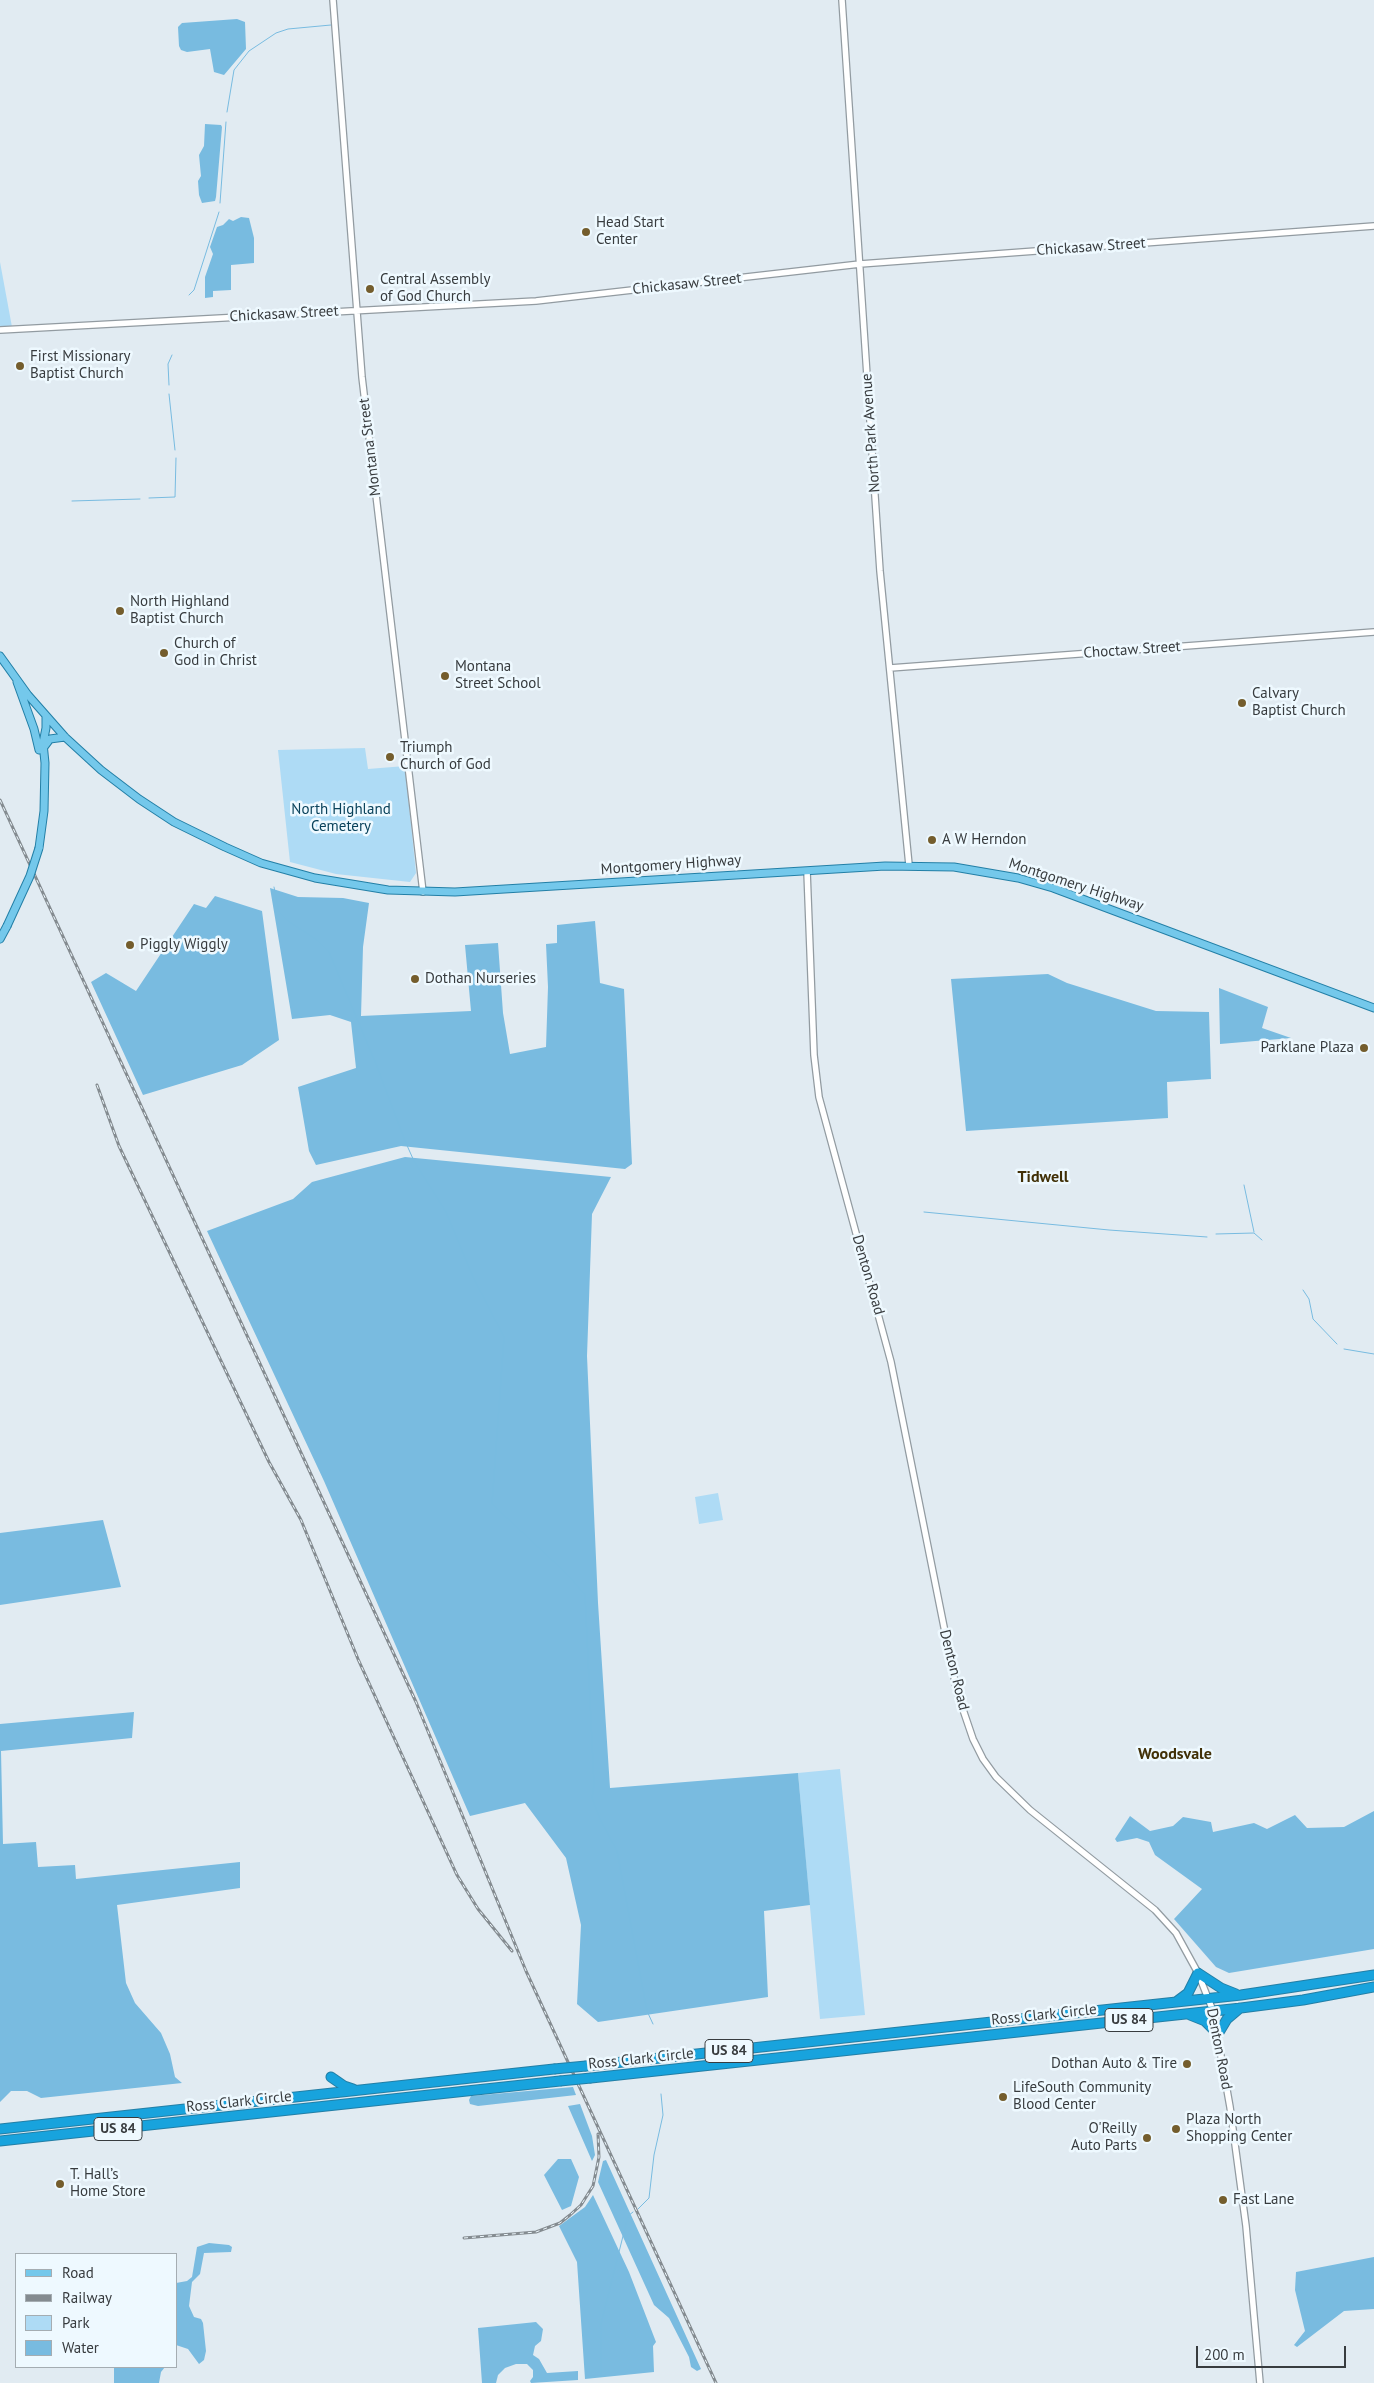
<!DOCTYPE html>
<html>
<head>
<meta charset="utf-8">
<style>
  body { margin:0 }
  #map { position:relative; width:1374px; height:2383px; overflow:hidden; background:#e1ebf2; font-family:"PT Sans",sans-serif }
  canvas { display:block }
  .legend { position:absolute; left:15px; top:2253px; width:162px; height:115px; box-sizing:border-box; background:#eef9ff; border:1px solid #a5adb2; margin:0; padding:6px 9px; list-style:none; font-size:15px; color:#383c3f }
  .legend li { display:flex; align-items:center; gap:10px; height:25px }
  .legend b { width:25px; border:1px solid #a5adb2 }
  .scale { position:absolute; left:1196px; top:2346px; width:150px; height:22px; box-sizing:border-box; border:2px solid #383c3f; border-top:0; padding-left:6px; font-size:15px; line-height:18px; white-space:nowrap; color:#383c3f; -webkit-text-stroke:4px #eef9ff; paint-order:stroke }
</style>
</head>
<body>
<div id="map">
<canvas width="1374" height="2383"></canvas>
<ul class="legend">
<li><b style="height:6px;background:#74c8eb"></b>Road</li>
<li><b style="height:6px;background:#848b90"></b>Railway</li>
<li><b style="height:14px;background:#aedbf5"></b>Park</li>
<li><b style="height:14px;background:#78bbe0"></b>Water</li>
</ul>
<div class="scale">200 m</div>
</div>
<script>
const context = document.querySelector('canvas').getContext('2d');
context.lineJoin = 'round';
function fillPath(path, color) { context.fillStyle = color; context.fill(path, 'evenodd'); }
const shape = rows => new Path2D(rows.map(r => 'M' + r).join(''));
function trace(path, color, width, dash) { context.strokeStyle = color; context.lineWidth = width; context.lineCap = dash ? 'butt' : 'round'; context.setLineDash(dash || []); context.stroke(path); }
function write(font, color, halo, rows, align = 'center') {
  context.font = font + ' "PT Sans",sans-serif'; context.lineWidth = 5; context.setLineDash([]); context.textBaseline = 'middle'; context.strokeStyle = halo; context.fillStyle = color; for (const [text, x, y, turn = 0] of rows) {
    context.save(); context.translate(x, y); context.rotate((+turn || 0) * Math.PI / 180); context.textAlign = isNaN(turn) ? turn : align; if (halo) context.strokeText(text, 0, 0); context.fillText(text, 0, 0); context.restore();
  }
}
const green = shape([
  [0,262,12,327,0,328],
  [365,748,368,769,405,766,416,873,410,882,336,874,290,862,278,750],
  [718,1493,723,1520,699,1524,695,1497],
  [840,1769,865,2015,820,2019,798,1773]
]);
const forest = shape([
  [270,888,298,897,343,898,369,903,363,947,361,1016,471,1011,465,945,498,943,503,1013,510,1054,546,1047,548,987,546,944,557,943,557,925,595,921,600,983,624,989,632,1164,625,1169,401,1146,316,1165,309,1151,298,1087,356,1068,351,1022,330,1015,292,1019],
  [215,896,262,911,279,1040,242,1065,143,1095,91,982,106,973,136,991,194,904,206,908],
  [1048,974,1067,983,1156,1011,1209,1012,1211,1079,1167,1082,1168,1118,966,1131,951,979],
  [1219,988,1268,1007,1262,1028,1291,1038,1220,1044],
  [405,1157,611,1177,592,1214,587,1356,598,1603,610,1788,798,1773,810,1905,764,1911,768,1997,598,2022,577,2004,581,1925,566,1858,525,1803,470,1816,324,1481,207,1231,293,1199,312,1182],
  [103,1520,121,1587,0,1605,0,1533],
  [134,1712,132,1738,1,1751,3,1844,36,1842,38,1867,75,1865,76,1879,240,1862,240,1888,117,1905,126,1983,135,2003,161,2033,170,2054,175,2077,182,2083,41,2098,27,2091,11,2091,0,2102,0,1724],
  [1374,1811,1374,1949,1229,1973,1216,1967,1174,1919,1202,1889,1155,1855,1149,1842,1137,1838,1117,1842,1115,1839,1130,1816,1150,1831,1173,1826,1183,1817,1211,1822,1213,1832,1254,1823,1267,1829,1295,1815,1307,1828,1344,1827],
  [573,2087,576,2095,478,2106,470,2104,469,2100,471,2096],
  [580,2104,592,2136,595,2155,592,2161,568,2106],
  [558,2159,571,2159,579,2177,571,2206,562,2210,544,2175],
  [606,2160,701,2369,697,2371,691,2367,689,2357,669,2318,654,2305,598,2182,603,2161],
  [593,2195,629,2272,656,2342,653,2346,654,2372,585,2379,577,2262,559,2226,585,2207],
  [209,2243,229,2245,232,2247,231,2252,204,2253,200,2274,192,2282,189,2306,194,2317,201,2319,203,2323,206,2351,204,2360,199,2364,188,2349,176,2345,176,2283,187,2281,192,2277,197,2247],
  [1374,2257,1374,2309,1344,2311,1297,2347,1294,2345,1305,2331,1295,2290,1296,2272],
  [536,2322,543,2329,541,2341,535,2346,533,2355,539,2359,547,2373,578,2371,578,2380,531,2383,530,2381,533,2377,533,2370,527,2364,516,2364,505,2368,498,2375,496,2383,482,2383,478,2328],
  [114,2367,165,2367,161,2372,159,2383,114,2383]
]);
const water = shape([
  [237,19,245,22,246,49,224,75,214,72,210,49,187,52,181,50,179,46,178,27,182,23],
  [205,124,221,125,222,127,216,197,215,201,202,203,199,195,198,181,201,176,199,155,204,146],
  [241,217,249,218,254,238,254,263,231,265,231,290,213,291,213,297,205,298,205,277,213,254,210,247,217,227,223,225,229,219,233,221]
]);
const stream = shape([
  [227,112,234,70,249,51,276,33,288,29,331,25],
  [220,203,226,122],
  [189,295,194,290,219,212],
  [169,385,168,364,172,355],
  [169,394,175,450],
  [149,498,175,497,176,458],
  [72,501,140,499],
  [274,887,279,912,288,921,317,940,329,952,376,1064,405,1141,414,1161,446,1212,473,1277,504,1337,492,1504,568,1575,585,1595,594,1785,592,1798,600,1819,617,1851,647,2011,653,2024],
  [1244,1185,1254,1232],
  [924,1212,1109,1230,1207,1237],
  [1216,1234,1254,1233,1262,1240],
  [1303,1290,1309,1299,1313,1319,1337,1344],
  [1344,1349,1374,1354],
  [638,2209,649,2198,654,2155,663,2115,661,2094],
  [601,2375,601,2324,628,2216,633,2212]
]);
const minor = shape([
  [333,0,362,377,423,892],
  [842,0,880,571,909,865],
  [0,330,536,301,860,264,1374,226],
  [890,668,1374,632],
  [807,871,814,1055,819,1097,891,1362,957,1692,973,1739,983,1759,996,1777,1030,1810,1155,1910,1176,1933,1198,1973,1213,2011,1230,2107,1246,2226,1260,2383]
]);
const major = shape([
  [0,656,28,695,65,737,101,770,139,799,174,822,225,847,261,863,315,878,388,890,455,892,885,866,954,867,1018,878,1053,888,1374,1008],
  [17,682,34,729,39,750],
  [44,747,50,739,65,737],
  [39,848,44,811,45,763,43,743,46,728,46,717],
  [0,939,7,926]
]);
const highway = shape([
  [1176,2002,1188,1993,1198,1973,1221,1988,1236,1994],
  [1190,2015,1205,2021,1218,2034,1227,2019,1240,2008],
  [586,2066,1241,1995,1374,1975],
  [331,2077,344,2086,353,2089],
  [591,2078,1241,2008,1303,2000,1374,1987],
  [0,2129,554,2069],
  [0,2141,560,2081]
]);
const rail = shape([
  [0,800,416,1702,526,1971,716,2383],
  [97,1085,119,1146,269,1462,301,1520,358,1659,457,1875,478,1909,512,1951],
  [464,2238,536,2232,560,2223,570,2215,581,2205,593,2186,599,2157,598,2134]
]);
const majorBridge = shape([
  [7,926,30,876,39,848]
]);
const highwayBridge = shape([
  [554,2069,586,2066],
  [560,2081,591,2078]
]);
const markers = [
  [586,232,5,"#745d2d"],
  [370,289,5,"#745d2d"],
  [20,366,5,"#745d2d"],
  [120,611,5,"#745d2d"],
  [164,653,5,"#745d2d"],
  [445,676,5,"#745d2d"],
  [1242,703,5,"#745d2d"],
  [390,757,5,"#745d2d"],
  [932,840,5,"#745d2d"],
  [130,945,5,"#745d2d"],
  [415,979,5,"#745d2d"],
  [1364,1048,5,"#745d2d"],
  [1187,2064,5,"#745d2d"],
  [1003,2097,5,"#745d2d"],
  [1176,2129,5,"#745d2d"],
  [1147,2138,5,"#745d2d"],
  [60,2184,5,"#745d2d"],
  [1223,2200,5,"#745d2d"]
];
const shields = [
  [1129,2020,48],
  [729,2051,48],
  [118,2129,48]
];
const shieldNames = [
  ["US 84",1129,2020],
  ["US 84",729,2051],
  ["US 84",118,2129]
];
const poiNames = [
  ["Head Start",596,223],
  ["Center",596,240],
  ["Central Assembly",380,280],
  ["of God Church",380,297],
  ["First Missionary",30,357],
  ["Baptist Church",30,374],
  ["North Highland",130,602],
  ["Baptist Church",130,619],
  ["Church of",174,644],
  ["God in Christ",174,661],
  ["Montana",455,667],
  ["Street School",455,684],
  ["Calvary",1252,694],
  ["Baptist Church",1252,711],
  ["Triumph",400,748],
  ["Church of God",400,765],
  ["A W Herndon",942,840],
  ["Piggly Wiggly",140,945],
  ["Dothan Nurseries",425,979],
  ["Parklane Plaza",1354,1048,"right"],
  ["Dothan Auto & Tire",1177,2064,"right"],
  ["LifeSouth Community",1013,2088],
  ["Blood Center",1013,2105],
  ["Plaza North",1186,2120],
  ["Shopping Center",1186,2137],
  ["O'Reilly",1137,2129,"right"],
  ["Auto Parts",1137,2146,"right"],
  ["T. Hall’s",70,2175],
  ["Home Store",70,2192],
  ["Fast Lane",1233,2200]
];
const streetNames = [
  ["Chickasaw Street",1091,247,-4],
  ["Chickasaw Street",687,284,-6],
  ["Chickasaw Street",284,314,-3],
  ["North Park Avenue",871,433,-94],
  ["Montana Street",370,447,-97],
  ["Choctaw Street",1132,650,-4],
  ["Montgomery Highway",671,865,-4],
  ["Montgomery Highway",1076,885,18],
  ["Denton Road",868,1275,74],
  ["Denton Road",954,1670,76],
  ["Ross Clark Circle",1044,2015,-6],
  ["Denton Road",1219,2049,79],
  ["Ross Clark Circle",641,2059,-6],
  ["Ross Clark Circle",239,2102,-6]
];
const parkNames = [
  ["North Highland",341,810],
  ["Cemetery",341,827]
];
const neighbourhoodNames = [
  ["Tidwell",1043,1177],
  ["Woodsvale",1175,1754]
];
fillPath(green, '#aedbf5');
fillPath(forest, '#79bbe0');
fillPath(water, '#78bbe0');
trace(stream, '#78bbe0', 1);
trace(minor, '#929ba1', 8);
trace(major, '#237fa6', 9);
trace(highway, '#237fa6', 11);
trace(minor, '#fff', 5.5);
trace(major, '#74c8eb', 7);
trace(highway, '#18a3dd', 9);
trace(rail, '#848b90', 3);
trace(rail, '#eef9ff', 1, [4]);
trace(majorBridge, '#237fa6', 9, []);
trace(highwayBridge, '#237fa6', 11, []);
trace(majorBridge, '#74c8eb', 7);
trace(highwayBridge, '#18a3dd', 9);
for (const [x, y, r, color] of markers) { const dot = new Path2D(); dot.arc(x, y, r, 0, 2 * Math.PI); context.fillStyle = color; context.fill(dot); trace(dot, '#eef9ff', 2); }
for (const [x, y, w] of shields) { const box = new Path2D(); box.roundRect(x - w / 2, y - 11.5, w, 23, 4); context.fillStyle = '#eef9ff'; context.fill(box); trace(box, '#383c3f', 1); }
write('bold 14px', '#383c3f', null, shieldNames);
write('15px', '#383c3f', '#eef9ff', poiNames, 'left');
write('15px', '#383c3f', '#eef9ff', streetNames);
write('15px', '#09425b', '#eef9ff', parkNames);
write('bold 16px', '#413007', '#eef9ff', neighbourhoodNames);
</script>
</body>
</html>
